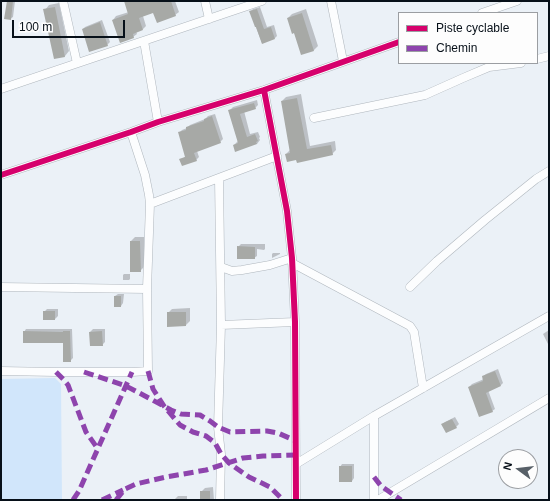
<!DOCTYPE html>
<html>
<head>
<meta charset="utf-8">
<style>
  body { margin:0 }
  #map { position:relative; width:550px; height:501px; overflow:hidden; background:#ebf1f7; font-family:Helvetica,sans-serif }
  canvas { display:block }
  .frame { position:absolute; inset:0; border:2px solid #071019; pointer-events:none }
  .legend { position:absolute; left:398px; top:12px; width:140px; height:52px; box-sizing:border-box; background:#fdfdfd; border:1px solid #9b9ea2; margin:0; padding:5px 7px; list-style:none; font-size:12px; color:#071019 }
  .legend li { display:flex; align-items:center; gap:8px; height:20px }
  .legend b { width:20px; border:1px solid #9b9ea2 }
  .north { position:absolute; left:498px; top:449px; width:40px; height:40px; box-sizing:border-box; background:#fdfdfd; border:1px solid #9b9ea2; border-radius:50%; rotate:285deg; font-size:11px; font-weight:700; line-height:16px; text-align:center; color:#071019 }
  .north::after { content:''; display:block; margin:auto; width:14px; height:18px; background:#575f67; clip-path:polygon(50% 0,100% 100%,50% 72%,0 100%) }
  .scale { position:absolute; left:12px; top:20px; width:113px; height:18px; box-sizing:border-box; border:2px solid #071019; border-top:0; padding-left:5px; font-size:12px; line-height:14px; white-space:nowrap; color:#071019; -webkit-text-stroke:3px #fdfdfd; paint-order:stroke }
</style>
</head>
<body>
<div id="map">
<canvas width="550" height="501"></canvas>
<div class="frame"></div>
<ul class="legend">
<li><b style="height:5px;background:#d6006c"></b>Piste cyclable</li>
<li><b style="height:5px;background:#8e44ad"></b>Chemin</li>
</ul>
<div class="north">N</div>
<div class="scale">100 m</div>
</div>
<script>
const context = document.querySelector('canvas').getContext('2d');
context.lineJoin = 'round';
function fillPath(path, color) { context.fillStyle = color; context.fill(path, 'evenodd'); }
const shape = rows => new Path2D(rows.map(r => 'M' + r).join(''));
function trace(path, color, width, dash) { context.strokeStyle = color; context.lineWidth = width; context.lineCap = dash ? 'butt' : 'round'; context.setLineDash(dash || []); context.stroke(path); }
const green = shape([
  [55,378,61,384,62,500,1,500,1,379]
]);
const shadow = shape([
  [8,1,15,1,13,17,10,19],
  [125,1,175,1,179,12,175,15,154,12,143,16,146,26,143,29,136,31,137,34,133,37,113,20,116,16,129,12],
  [59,3,69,51,65,56,55,58,45,10,49,5],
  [260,7,267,27,274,25,277,36,275,38,262,43,250,12,253,9],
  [306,9,318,46,314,50,302,54,294,32,288,18,292,14],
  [102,20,110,42,107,45,83,29,85,27],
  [301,94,310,146,335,141,336,150,332,154,297,159,286,154,290,150,282,101,286,97],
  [257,100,258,105,255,108,244,111,250,134,258,132,260,137,259,138,260,140,257,144,234,145,238,141,229,111,233,107],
  [215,114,223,139,220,142,197,151,199,157,196,160,181,160,186,156,179,133,182,130,187,128,190,125,205,119,208,116],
  [135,237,144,237,144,267,140,271,131,241],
  [241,244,265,244,265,249,264,250,257,249,257,256,254,258,238,247],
  [273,253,280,253,280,254,272,258,272,254],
  [124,274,130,274,130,279,129,280,123,280,123,275],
  [118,294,124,294,123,303,121,306,115,296],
  [190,308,190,321,186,325,168,313,172,309],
  [47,309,58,309,58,316,55,319,44,312],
  [26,329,72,329,73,358,70,361,64,342,24,332],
  [93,329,105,329,105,342,102,345,90,332],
  [549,330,549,346,543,334],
  [498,369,503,383,501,385,488,390,495,409,492,411,469,387,472,384,484,379,483,377,486,374],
  [455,417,459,424,456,427,443,424,445,422],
  [342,464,354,464,354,478,352,481,340,467],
  [213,487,214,500,201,500,201,492,205,488],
  [178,496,187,496,187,500,174,500]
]);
const building = shape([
  [7,1,13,1,11,20,4,19],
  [124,1,171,1,176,16,157,23,153,13,139,18,143,30,133,34,134,38,120,43,112,20,128,14],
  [55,7,65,57,54,59,43,9],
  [257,9,264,29,271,27,275,39,262,44,256,27,255,27,249,11],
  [302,13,314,51,301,55,294,33,292,34,287,18],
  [100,22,108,46,89,52,82,29],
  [297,98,307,149,331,145,333,155,297,163,296,160,287,162,285,154,290,153,281,101],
  [254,103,256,109,240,114,247,137,255,134,258,141,256,142,257,144,235,152,233,145,238,143,228,110],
  [212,116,221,143,194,153,197,161,182,166,179,159,185,157,178,132,186,130,186,127,204,121,204,119],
  [130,241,140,241,141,272,130,272],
  [237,246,255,247,255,259,237,259],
  [114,296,121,296,121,307,114,307],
  [43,311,55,311,55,320,43,320],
  [167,312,186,312,186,326,167,327],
  [23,331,63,332,63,331,70,331,71,362,63,362,63,343,23,343],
  [102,331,103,346,90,346,89,332],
  [495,371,501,386,486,393,493,412,479,417,468,387,483,381,482,376],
  [452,419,457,428,446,433,441,424],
  [339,466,352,466,352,482,339,482],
  [200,491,210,491,210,500,200,500]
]);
const minor = shape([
  [63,1,77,63],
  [205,1,209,19],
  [331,1,343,61],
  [482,13,517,1],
  [144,41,158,122],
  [537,59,549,56],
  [1,89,262,1],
  [264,90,287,211,292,258,295,322,296,500],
  [314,118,425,95,463,78,489,67,521,63],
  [1,175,131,132,158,122,264,90,399,42],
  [219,178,221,325,218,427,221,454,220,500],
  [150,204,277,156],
  [292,263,410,326,414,332,423,388],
  [221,267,232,271,242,270,270,265,292,258],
  [1,287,147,289],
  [410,287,437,261,485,220,536,179,549,171],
  [221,325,295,322],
  [1,371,56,372,132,372,148,371,147,289,150,204,149,195,145,175,131,132],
  [374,416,374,500],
  [296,464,374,416,549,316],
  [378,500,549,398]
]);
const quiet = shape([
  [148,371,153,389,164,406,180,425,193,432,206,436,215,443,221,454,229,463,249,477,270,487,283,500],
  [56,372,64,380,68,385,86,432,98,449],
  [84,372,126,386,145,396,171,410,181,414,200,415,210,421,218,427,230,432,267,431,278,433,296,441],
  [374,477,381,486,401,500],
  [73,500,79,491,132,372],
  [102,500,123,490],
  [116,500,125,489,136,484,166,477,206,470,243,458,263,456,296,455]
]);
const cycleway = shape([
  [264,90,287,211,292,258,295,322,296,500],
  [1,175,131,132,158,122,264,90,399,42]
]);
fillPath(green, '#d1e6fb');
fillPath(shadow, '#0003');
fillPath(building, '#a7a9a6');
trace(minor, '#afb6bd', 9);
trace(minor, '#fcfdfe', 8);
trace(quiet, '#8e44ad', 5, [10, 5]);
trace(cycleway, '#d6006c', 6);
</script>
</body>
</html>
